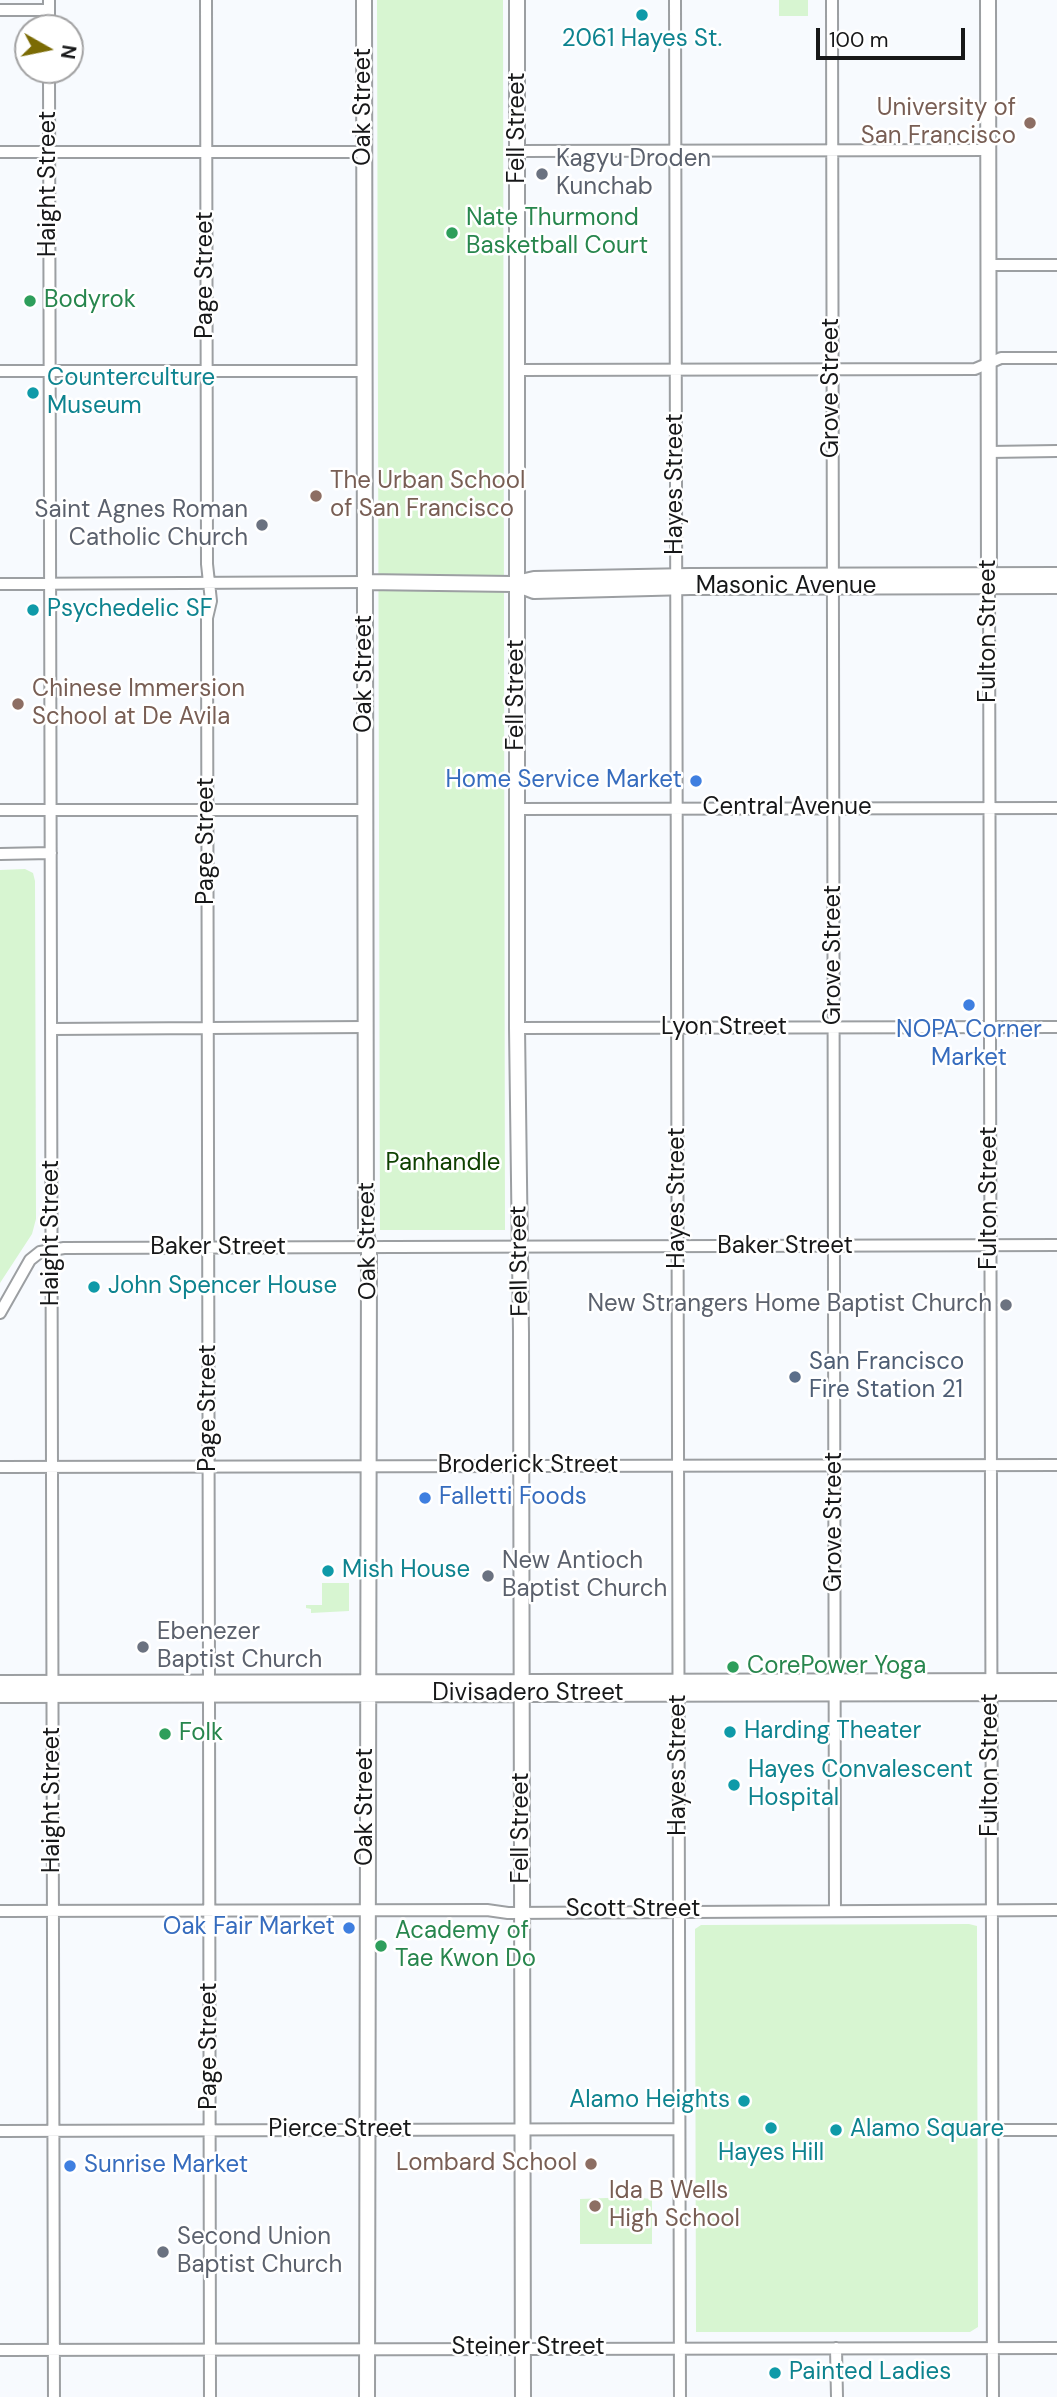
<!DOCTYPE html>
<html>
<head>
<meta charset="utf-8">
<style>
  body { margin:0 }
  #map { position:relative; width:1057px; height:2397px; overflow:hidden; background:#f7fafe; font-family:"DM Sans",sans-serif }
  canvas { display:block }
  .north { position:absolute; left:14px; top:14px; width:70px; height:70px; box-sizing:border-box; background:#fff; border:2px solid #a2a2a3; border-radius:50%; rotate:99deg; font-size:19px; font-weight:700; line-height:28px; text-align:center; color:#161718 }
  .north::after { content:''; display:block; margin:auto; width:24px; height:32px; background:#7b6b04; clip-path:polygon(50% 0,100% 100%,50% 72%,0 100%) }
  .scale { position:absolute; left:816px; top:28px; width:149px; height:32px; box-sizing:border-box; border:4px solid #161718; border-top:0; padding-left:9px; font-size:21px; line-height:24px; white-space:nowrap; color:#161718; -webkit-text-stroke:5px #fff; paint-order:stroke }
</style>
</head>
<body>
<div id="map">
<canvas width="1057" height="2397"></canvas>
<div class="north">N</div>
<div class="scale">100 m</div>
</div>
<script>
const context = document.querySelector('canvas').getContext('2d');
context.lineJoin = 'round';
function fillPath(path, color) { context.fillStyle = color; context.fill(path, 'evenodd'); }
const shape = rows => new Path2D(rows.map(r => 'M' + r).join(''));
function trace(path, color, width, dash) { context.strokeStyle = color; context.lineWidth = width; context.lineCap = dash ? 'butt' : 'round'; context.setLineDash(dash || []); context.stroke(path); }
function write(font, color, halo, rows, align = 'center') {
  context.font = font + ' "DM Sans",sans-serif'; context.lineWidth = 5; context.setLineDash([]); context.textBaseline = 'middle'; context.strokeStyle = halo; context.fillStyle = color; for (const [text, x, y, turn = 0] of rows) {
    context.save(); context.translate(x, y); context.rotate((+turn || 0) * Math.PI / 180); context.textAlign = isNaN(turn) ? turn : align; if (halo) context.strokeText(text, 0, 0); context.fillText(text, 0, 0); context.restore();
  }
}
const green = shape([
  [377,0,503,0,505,1230,380,1230],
  [779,0,808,0,808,16,779,16],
  [25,869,33,873,35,881,36,1219,32,1234,0,1283,0,870],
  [322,1583,349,1583,349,1611,311,1613,311,1609,306,1608,306,1605,322,1605],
  [969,1924,977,1926,977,1932,978,2327,970,2332,696,2332,695,1929,701,1925],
  [632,2197,652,2199,652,2244,580,2244,580,2199]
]);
const minor = shape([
  [49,0,49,28],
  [206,0,207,564,211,601,207,618,209,1683],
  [675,0,680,2397],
  [832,0,835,1910],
  [0,10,49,10],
  [49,70,54,2397],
  [518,151,988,150],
  [0,152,364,152],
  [988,265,1057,265],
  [518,370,975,369,1001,358,1057,358],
  [0,371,365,371],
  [989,452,1057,451],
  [0,584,365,582],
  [989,586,993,2397],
  [517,809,1057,808],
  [0,810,366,810],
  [0,854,51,853],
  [517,1028,1057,1027],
  [51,1029,366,1027],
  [0,1313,30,1260,40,1252,64,1248,1057,1245],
  [0,1467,1057,1465],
  [209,1695,210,2397],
  [0,1911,487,1910,508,1913,1057,1910],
  [992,2130,1057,2130],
  [0,2131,679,2129],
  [836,2348,837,2397],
  [0,2350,1057,2348]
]);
const major = shape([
  [364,0,366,1232,369,1248,367,2397],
  [517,0,517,1028,521,1332,523,2397],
  [988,0,989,586],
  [365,582,512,584,534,579,690,576,1057,575],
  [516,584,534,591,690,587,1057,586],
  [0,1683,1057,1681],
  [0,1695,1057,1693]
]);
const markers = [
  [642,15,7,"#0f9aa8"],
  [1030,123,7,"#8d6e63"],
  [542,174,7,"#6b7280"],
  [452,233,7,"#2e9e5b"],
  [30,301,7,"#2e9e5b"],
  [33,393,7,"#0f9aa8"],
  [316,496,7,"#8d6e63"],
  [262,525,7,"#6b7280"],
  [33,610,7,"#0f9aa8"],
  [18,704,7,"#8d6e63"],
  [696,781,7,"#3f7fe0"],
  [969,1005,7,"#3f7fe0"],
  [94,1287,7,"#0f9aa8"],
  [1006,1305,7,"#6b7280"],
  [795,1377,7,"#5c6f8a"],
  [425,1498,7,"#3f7fe0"],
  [328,1571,7,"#0f9aa8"],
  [488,1576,7,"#6b7280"],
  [143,1647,7,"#6b7280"],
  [733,1667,7,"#2e9e5b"],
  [730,1732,7,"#0f9aa8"],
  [165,1734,7,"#2e9e5b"],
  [734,1785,7,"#0f9aa8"],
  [349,1928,7,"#3f7fe0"],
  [381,1946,7,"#2e9e5b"],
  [744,2101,7,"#0f9aa8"],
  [771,2128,7,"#0f9aa8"],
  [836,2130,7,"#0f9aa8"],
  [591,2164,7,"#8d6e63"],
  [70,2166,7,"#3f7fe0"],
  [595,2206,7,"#8d6e63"],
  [163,2252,7,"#6b7280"],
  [775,2373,7,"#0f9aa8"]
];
const cultureNames = [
  ["2061 Hayes St.",642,40,"center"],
  ["Counterculture",47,379],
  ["Museum",47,407],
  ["Psychedelic SF",47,610],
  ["John Spencer House",108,1287],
  ["Mish House",342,1571],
  ["Harding Theater",744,1732],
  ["Hayes Convalescent",748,1771],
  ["Hospital",748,1799],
  ["Alamo Heights",730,2101,"right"],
  ["Alamo Square",850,2130],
  ["Hayes Hill",771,2154,"center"],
  ["Painted Ladies",789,2373]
];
const streetNames = [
  ["Oak Street",364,107,-90],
  ["Fell Street",518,128,-90],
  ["Haight Street",49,184,-90],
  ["Page Street",206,275,-90],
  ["Grove Street",832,388,-90],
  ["Hayes Street",676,484,-90],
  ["Masonic Avenue",786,587],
  ["Fulton Street",989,631,-90],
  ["Oak Street",365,674,-90],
  ["Fell Street",517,695,-90],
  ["Central Avenue",787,808],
  ["Page Street",207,841,-90],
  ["Grove Street",834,955,-90],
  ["Lyon Street",724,1028],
  ["Hayes Street",678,1198,-90],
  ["Fulton Street",990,1198,-90],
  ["Haight Street",52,1233,-90],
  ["Oak Street",368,1241,-91],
  ["Baker Street",785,1247],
  ["Baker Street",218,1248],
  ["Fell Street",520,1261,-91],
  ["Page Street",209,1408,-90],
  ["Broderick Street",528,1466],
  ["Grove Street",835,1522,-90],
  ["Divisadero Street",528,1694],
  ["Hayes Street",679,1765,-90],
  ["Fulton Street",991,1765,-90],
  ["Haight Street",53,1800,-90],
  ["Oak Street",366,1807,-90],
  ["Fell Street",522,1828,-90],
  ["Scott Street",633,1910],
  ["Page Street",210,2046,-90],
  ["Pierce Street",340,2130],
  ["Steiner Street",528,2348]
];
const educationNames = [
  ["University of",1016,109,"right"],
  ["San Francisco",1016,137,"right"],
  ["The Urban School",330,482],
  ["of San Francisco",330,510],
  ["Chinese Immersion",32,690],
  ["School at De Avila",32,718],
  ["Lombard School",577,2164,"right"],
  ["Ida B Wells",609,2192],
  ["High School",609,2220]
];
const worshipNames = [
  ["Kagyu Droden",556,160],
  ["Kunchab",556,188],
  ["Saint Agnes Roman",248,511,"right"],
  ["Catholic Church",248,539,"right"],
  ["New Strangers Home Baptist Church",992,1305,"right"],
  ["New Antioch",502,1562],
  ["Baptist Church",502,1590],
  ["Ebenezer",157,1633],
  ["Baptist Church",157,1661],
  ["Second Union",177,2238],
  ["Baptist Church",177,2266]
];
const leisureNames = [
  ["Nate Thurmond",466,219],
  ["Basketball Court",466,247],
  ["Bodyrok",44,301],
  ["CorePower Yoga",747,1667],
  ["Folk",179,1734],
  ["Academy of",395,1932],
  ["Tae Kwon Do",395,1960]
];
const shopNames = [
  ["Home Service Market",682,781],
  ["NOPA Corner",969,1031,"center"],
  ["Market",969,1059,"center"],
  ["Falletti Foods",439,1498,"left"],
  ["Oak Fair Market",335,1928],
  ["Sunrise Market",84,2166,"left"]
];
const parkNames = [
  ["Panhandle",443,1164]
];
const serviceNames = [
  ["San Francisco",809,1363],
  ["Fire Station 21",809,1391]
];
fillPath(green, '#d7f5d1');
trace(minor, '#9c9fa2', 14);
trace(major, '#9c9fa2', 18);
trace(minor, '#fff', 10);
trace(major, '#fff', 14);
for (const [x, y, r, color] of markers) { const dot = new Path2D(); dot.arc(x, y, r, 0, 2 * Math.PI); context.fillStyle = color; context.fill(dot); trace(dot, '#fff', 2.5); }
write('24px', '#0d838f', '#fff', cultureNames, 'left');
write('24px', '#161718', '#fff', streetNames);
write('24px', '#785e54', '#fff', educationNames, 'left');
write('24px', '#5b616d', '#fff', worshipNames, 'left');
write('24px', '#27864d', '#fff', leisureNames, 'left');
write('24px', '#366cbe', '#fff', shopNames, 'right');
write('24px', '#0f4102', '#fff', parkNames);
write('24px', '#4e5e75', '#fff', serviceNames, 'left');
</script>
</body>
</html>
